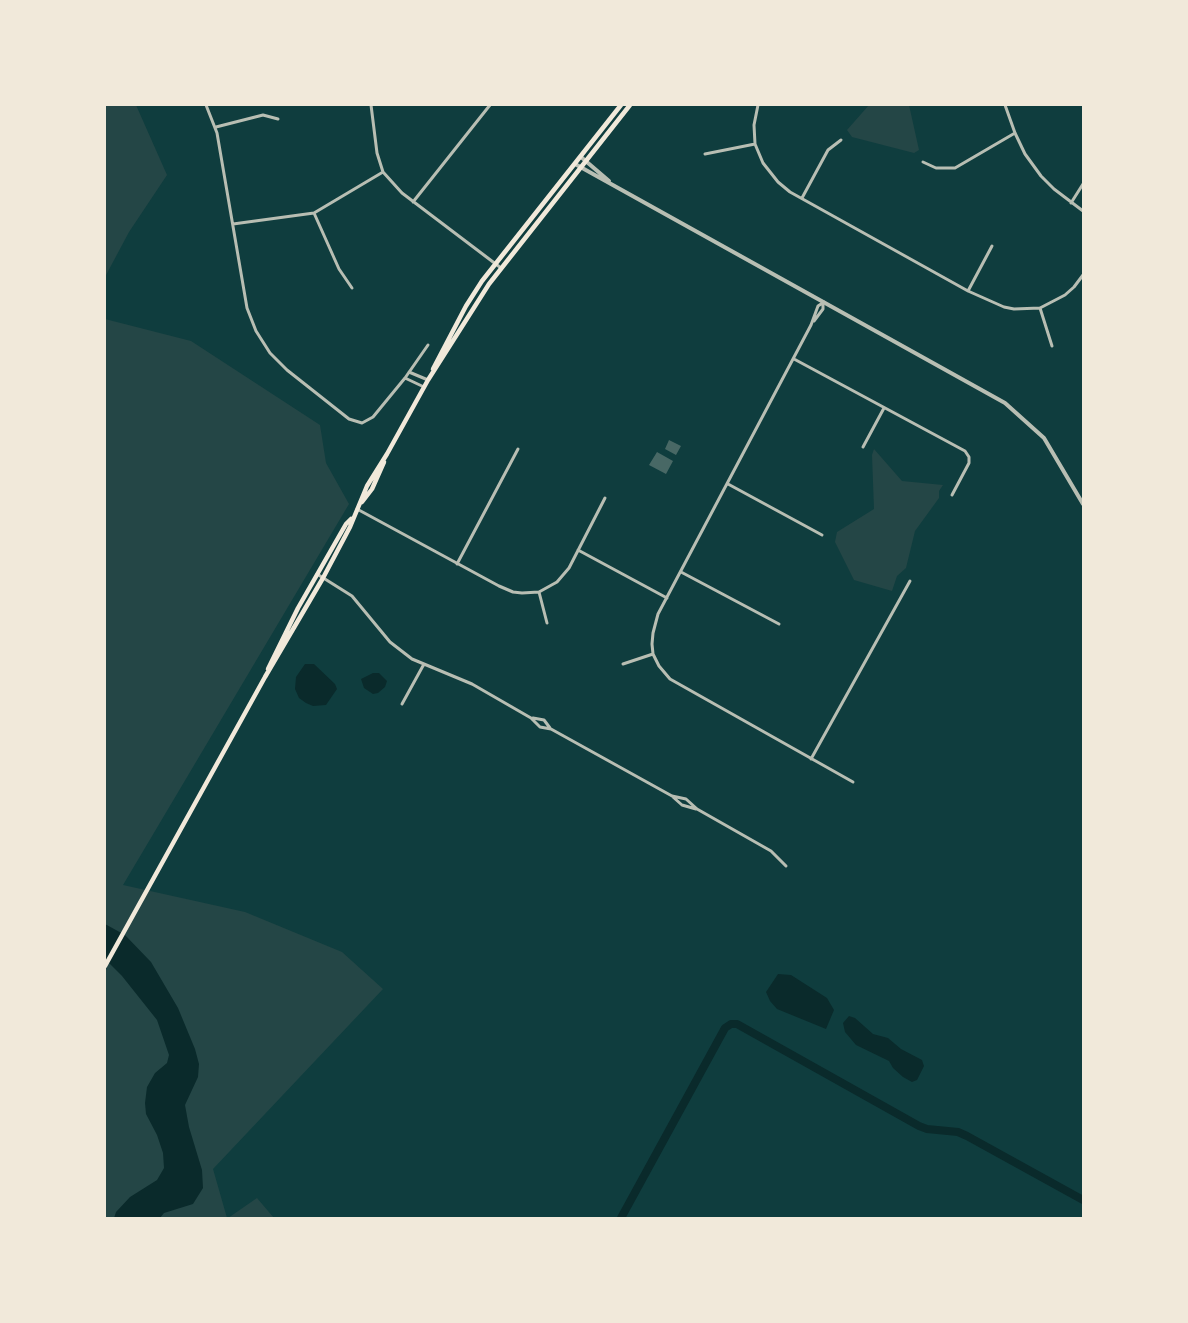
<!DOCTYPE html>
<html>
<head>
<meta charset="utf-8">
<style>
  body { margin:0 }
  #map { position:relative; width:1188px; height:1323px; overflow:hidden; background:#0f3d3e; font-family:"Exo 2",sans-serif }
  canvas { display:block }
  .frame { position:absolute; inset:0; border:106px solid #f1e9da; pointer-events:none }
</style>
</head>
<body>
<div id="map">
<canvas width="1188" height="1323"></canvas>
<div class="frame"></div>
</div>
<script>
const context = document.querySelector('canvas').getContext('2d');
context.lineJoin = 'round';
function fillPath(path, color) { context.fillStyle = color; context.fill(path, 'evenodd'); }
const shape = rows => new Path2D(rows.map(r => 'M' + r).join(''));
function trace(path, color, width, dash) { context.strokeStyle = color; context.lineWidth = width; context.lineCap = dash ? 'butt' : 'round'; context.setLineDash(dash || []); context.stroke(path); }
const green = shape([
  [105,105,136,105,167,175,129,232,105,277,105,281],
  [869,105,909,105,919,150,914,153,852,137,847,130],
  [105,319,191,341,320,425,326,463,349,504,123,885,245,912,342,952,383,989,213,1169,227,1218,105,1218],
  [874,449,902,481,943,485,939,491,939,498,915,531,906,568,897,576,892,591,854,580,835,542,837,532,874,509,872,455],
  [257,1198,274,1218,228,1218]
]);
const water = shape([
  [305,664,314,664,335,684,337,689,326,705,313,706,306,703,299,698,295,689,296,677],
  [373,673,379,673,387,681,385,687,378,693,373,694,364,688,361,679],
  [105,924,125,935,151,962,178,1008,195,1049,199,1064,198,1077,185,1105,189,1127,202,1170,203,1188,193,1204,164,1213,160,1218,114,1218,116,1212,130,1197,157,1180,164,1168,163,1153,157,1135,146,1114,145,1103,147,1087,155,1073,167,1063,169,1055,157,1020,122,976,105,959],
  [778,974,791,975,827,998,834,1010,826,1029,777,1009,770,1001,766,992],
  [849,1016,855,1018,873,1034,888,1038,901,1049,922,1060,924,1066,917,1080,912,1082,903,1077,893,1068,889,1061,856,1045,845,1032,843,1023]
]);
const canal = shape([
  [621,1218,725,1028,731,1024,737,1024,919,1126,927,1129,958,1132,967,1136,1083,1200]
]);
const building = shape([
  [669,440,681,446,676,455,665,449],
  [657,452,673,461,666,474,649,465]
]);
const minor = shape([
  [206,105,217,133,247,308,256,331,270,353,287,370,349,419,362,423,373,417,405,378,428,345],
  [371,105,377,153,383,172,402,193,501,268],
  [758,105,754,125,755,144,763,163,778,182,790,192,968,291,1004,307,1014,309,1040,308,1065,295,1074,287,1083,275],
  [1005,105,1015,133,1025,154,1041,176,1054,189,1083,211],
  [216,127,263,115,278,119],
  [705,154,755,144],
  [923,162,936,168,955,168,1015,133],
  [802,198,828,150,841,140],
  [413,202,490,105],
  [1071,203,1083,184],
  [314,213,339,269,352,288],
  [233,224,314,213,383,172],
  [968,291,992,246],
  [824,302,818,306,811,325,658,614,653,633,652,644,653,654,659,666,670,679,853,782],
  [1040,308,1052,346],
  [814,321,823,309,823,303],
  [794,359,965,451,969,457,969,463,952,495],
  [409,372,428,380],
  [405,378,424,387],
  [863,447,884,408],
  [728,484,822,535],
  [357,509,499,586,513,592,522,593,539,592,557,582,569,568,605,498],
  [578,550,667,598],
  [457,564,518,449],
  [681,572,779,624],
  [317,574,352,596,390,642,412,659,472,684,531,718,540,727,551,729,672,796,686,799,697,809,771,851,786,866],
  [539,592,547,623],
  [623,664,653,654],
  [402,704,424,664],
  [533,718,544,720,550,728],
  [811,759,910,581],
  [673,797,682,805,696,809]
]);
const tertiary = shape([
  [581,157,609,181],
  [575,164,1005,403,1044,438,1083,504]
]);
const secondary = shape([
  [433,369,466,306,482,281,621,105],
  [362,502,372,489,384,462],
  [268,669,298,608,346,524,351,519],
  [105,966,265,677,323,578,350,527,367,486,387,454,428,380,489,284,630,105]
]);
fillPath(green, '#244646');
fillPath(water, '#0a2a2b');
trace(canal, '#0a2a2b', 8);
fillPath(building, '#486865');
trace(minor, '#b8beb3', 3);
trace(tertiary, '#b8beb3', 4);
trace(secondary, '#f1e9da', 4.5);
</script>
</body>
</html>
